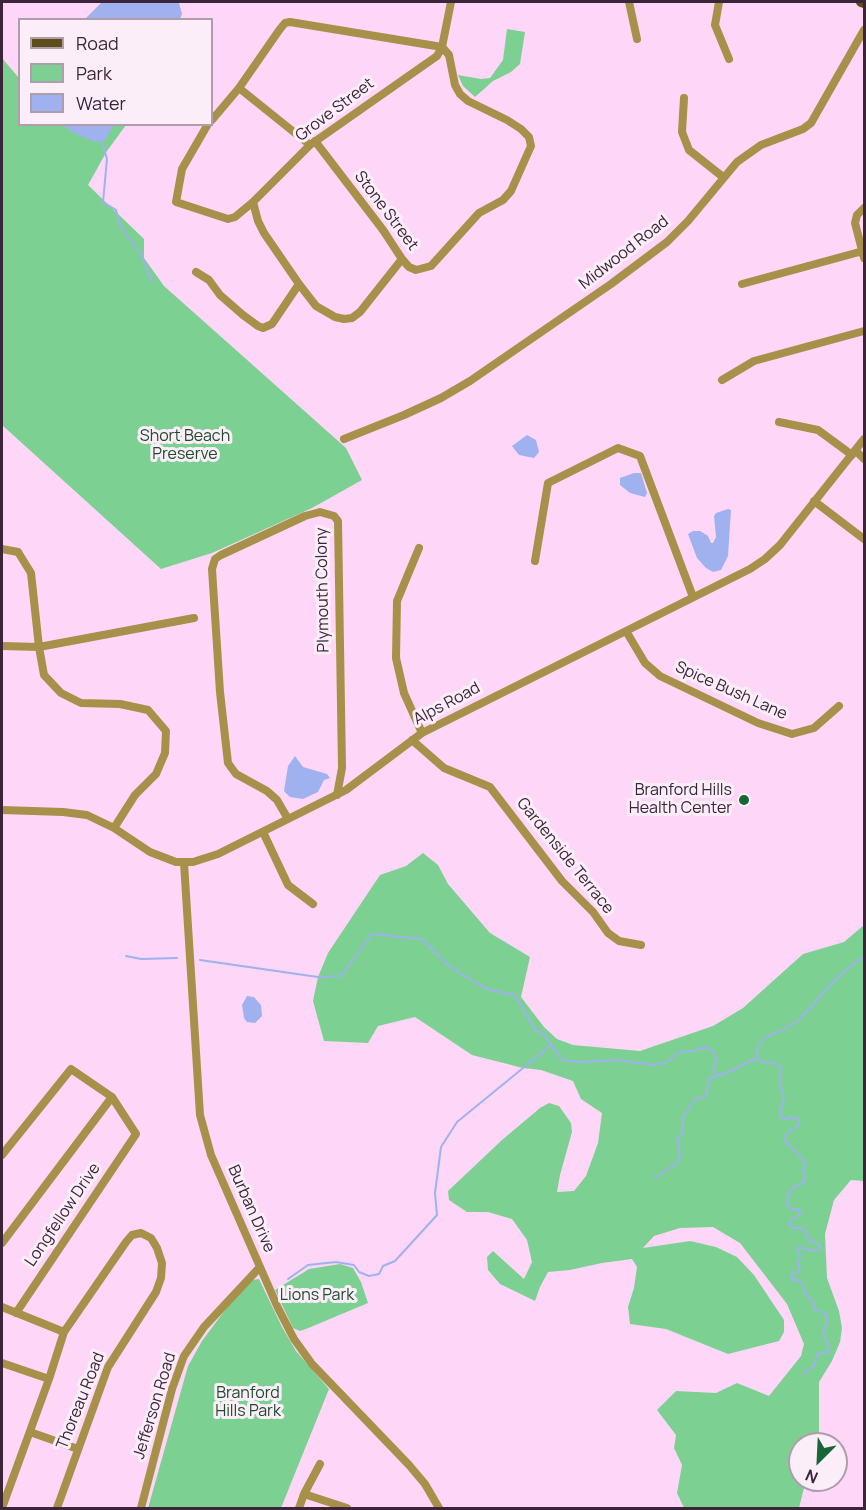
<!DOCTYPE html>
<html>
<head>
<meta charset="utf-8">
<style>
  body { margin:0 }
  #map { position:relative; width:866px; height:1510px; overflow:hidden; background:#fed7f8; font-family:Manrope,sans-serif }
  canvas { display:block }
  .frame { position:absolute; inset:0; border:3px solid #3c2439; pointer-events:none }
  .legend { position:absolute; left:18px; top:18px; width:195px; height:108px; box-sizing:border-box; background:#fbeef9; border:2px solid #af9dac; margin:0; padding:8px 10px; list-style:none; font-size:18px; color:#3c2439 }
  .legend li { display:flex; align-items:center; gap:12px; height:30px }
  .legend b { width:30px; border:2px solid #af9dac }
  .north { position:absolute; left:788px; top:1432px; width:60px; height:60px; box-sizing:border-box; background:#fbeef9; border:2px solid #af9dac; border-radius:50%; rotate:204deg; font-size:16px; font-weight:700; line-height:24px; text-align:center; color:#3c2439 }
  .north::after { content:''; display:block; margin:auto; width:21px; height:27px; background:#186635; clip-path:polygon(50% 0,100% 100%,50% 72%,0 100%) }
</style>
</head>
<body>
<div id="map">
<canvas width="866" height="1510"></canvas>
<div class="frame"></div>
<ul class="legend">
<li><b style="height:8px;background:#5d4d1a"></b>Road</li>
<li><b style="height:16px;background:#7cd092"></b>Park</li>
<li><b style="height:16px;background:#9fb1ee"></b>Water</li>
</ul>
<div class="north">N</div>
</div>
<script>
const context = document.querySelector('canvas').getContext('2d');
context.lineJoin = 'round';
function fillPath(path, color) { context.fillStyle = color; context.fill(path, 'evenodd'); }
const shape = rows => new Path2D(rows.map(r => 'M' + r).join(''));
function trace(path, color, width, dash) { context.strokeStyle = color; context.lineWidth = width; context.lineCap = dash ? 'butt' : 'round'; context.setLineDash(dash || []); context.stroke(path); }
function write(font, color, halo, rows, align = 'center') {
  context.font = font + ' Manrope,sans-serif'; context.lineWidth = 6; context.setLineDash([]); context.textBaseline = 'middle'; context.strokeStyle = halo; context.fillStyle = color; for (const [text, x, y, turn = 0] of rows) {
    context.save(); context.translate(x, y); context.rotate((+turn || 0) * Math.PI / 180); context.textAlign = isNaN(turn) ? turn : align; if (halo) context.strokeText(text, 0, 0); context.fillText(text, 0, 0); context.restore();
  }
}
const green = shape([
  [507,29,525,32,520,64,511,72,493,81,475,97,463,86,458,75,481,79,490,78,503,60],
  [2,58,19,78,20,124,126,125,107,151,88,185,144,239,144,258,164,286,346,448,362,480,312,508,212,553,161,569,2,425],
  [423,853,438,865,448,884,490,933,530,957,521,997,544,1027,557,1039,573,1045,640,1051,713,1026,743,1008,803,954,844,942,864,925,864,1181,851,1180,834,1200,825,1234,827,1278,839,1311,842,1328,840,1342,832,1361,819,1382,819,1436,816,1444,800,1444,800,1480,806,1480,799,1508,684,1508,677,1493,682,1465,674,1448,676,1435,657,1410,676,1391,716,1393,737,1383,769,1396,801,1356,804,1344,787,1304,740,1243,713,1227,680,1228,654,1236,643,1248,690,1241,716,1247,737,1257,754,1275,784,1320,784,1332,779,1341,728,1354,666,1329,630,1324,628,1307,634,1288,637,1267,632,1259,602,1263,570,1270,548,1272,540,1287,535,1301,500,1284,488,1270,487,1257,493,1251,524,1279,532,1262,527,1240,512,1219,488,1212,467,1212,449,1200,448,1191,502,1140,540,1108,549,1103,559,1106,571,1123,572,1132,560,1175,557,1192,574,1191,586,1176,598,1143,602,1113,581,1099,573,1081,541,1070,523,1068,472,1055,415,1017,378,1026,368,1043,324,1041,313,1001,318,977,328,953,380,875,406,866],
  [340,1264,353,1268,361,1282,368,1303,306,1329,300,1331,293,1328,275,1290,309,1269],
  [259,1279,282,1327,296,1351,329,1389,281,1508,148,1508,188,1366,202,1341,228,1306,252,1280]
]);
const water = shape([
  [102,2,173,2,179,3,182,14,180,19,85,19],
  [62,125,114,125,105,140,96,142,76,134],
  [527,435,536,440,539,452,534,458,519,455,512,446],
  [634,473,641,473,647,493,645,497,630,493,620,485,620,478],
  [728,509,731,510,728,556,721,570,713,572,706,568,697,558,688,534,693,531,700,531,708,536,711,543,713,543,716,537,714,516,716,513],
  [295,756,303,767,327,774,330,778,324,780,318,792,303,799,290,797,284,791,288,766],
  [247,996,254,997,261,1005,262,1016,255,1023,247,1022,244,1018,242,1005]
]);
const stream = shape([
  [102,142,107,159,103,202,116,210,120,226,141,254,152,281],
  [126,956,141,959,177,958],
  [200,960,318,977,341,976,372,934,422,939,449,966,478,984,490,990,515,995,535,1030,544,1034,562,1060,578,1062,619,1060,651,1065,665,1063,680,1052,694,1051,705,1047,713,1051,717,1060,713,1069,717,1076,731,1071,757,1058],
  [655,1178,678,1162,680,1154,677,1140,682,1134,683,1118,695,1099,706,1096,709,1079,717,1076],
  [288,1279,308,1265,336,1262,354,1265,359,1272,369,1276,379,1274,383,1266,395,1261,437,1215,435,1193,441,1147,457,1122,550,1046],
  [803,1374,814,1366,817,1354,829,1352,827,1340,823,1335,827,1321,826,1314,814,1309,813,1301,804,1293,805,1286,798,1280,792,1280,791,1276,793,1273,799,1272,800,1269,797,1263,801,1257,797,1250,799,1247,815,1251,820,1248,820,1245,809,1240,803,1228,793,1228,789,1225,792,1219,799,1215,801,1211,797,1209,791,1209,787,1205,788,1194,794,1187,804,1182,805,1176,803,1171,805,1161,784,1140,786,1134,798,1126,799,1120,792,1117,785,1119,781,1117,780,1112,784,1099,780,1088,781,1067,774,1063,762,1062,757,1058,757,1048,765,1037,783,1030,799,1020,832,983,858,960,864,959]
]);
const minor = shape([
  [629,2,637,39],
  [719,2,715,25,729,59],
  [239,88,310,145],
  [684,98,682,132,689,150,723,177],
  [212,120,239,88,280,29,285,23,290,22,442,47,449,55,455,85,460,94,468,101,507,120,521,129,529,137,531,146,511,191,503,200,479,213,431,266,416,270,409,267,402,259,383,230,315,141],
  [208,124,182,169,176,202,228,219,235,217,253,202,310,145,437,56,442,47,451,2],
  [253,202,258,221,264,233,299,284,316,306,335,317,344,319,352,318,360,312,402,259],
  [864,208,857,215,855,223,864,258],
  [196,272,209,280,220,295,243,315,258,326,263,328,272,324,299,284],
  [742,284,863,251],
  [722,380,754,361,864,331],
  [779,422,818,430,852,455],
  [344,439,404,415,441,398,470,381,611,284,667,242,688,221,737,162,761,145,803,129,811,123,864,30],
  [856,451,864,459],
  [814,501,864,539],
  [419,548,397,601,396,658,404,693,422,733],
  [2,549,18,552,31,573,39,647,44,675,61,693,81,703,120,704,148,710,166,731,165,753,156,774,135,795,114,828],
  [535,561,548,483,618,448,640,456,693,597],
  [626,631,645,663,660,676,758,723,792,734,814,728,839,706],
  [2,646,39,647,194,618],
  [412,740,444,768,490,787,562,881,593,912,608,933,619,941,641,945],
  [2,810,63,812,87,815,114,828,150,852,176,862,193,862,218,854,346,790,422,733,750,569,765,559,780,545,864,439],
  [288,819,277,800,267,791,236,774,228,763,220,692,212,569,215,559,221,555,305,516,320,512,334,516,338,521,342,768,337,795],
  [263,832,288,885,313,904],
  [184,863,200,1115,211,1155,278,1308,294,1339,312,1364,409,1465,425,1484,439,1508],
  [2,1155,71,1069,112,1097,136,1134,16,1313],
  [2,1243,112,1097],
  [2,1307,64,1332],
  [2,1363,49,1379],
  [30,1432,78,1449],
  [304,1494,347,1508],
  [2,1508,49,1379,64,1332,126,1242,132,1235,141,1233,151,1238,157,1248,162,1263,161,1278,156,1292,108,1367,57,1508],
  [141,1508,172,1389,184,1356,204,1327,260,1267],
  [299,1508,304,1494,320,1464]
]);
const major = shape([
  [861,2,864,3]
]);
const markers = [
  [744,800,6,"#186635"]
];
const streetNames = [
  ["Grove Street",335,110,-37],
  ["Stone Street",386,211,53],
  ["Midwood Road",624,253,-38],
  ["Plymouth Colony",323,590,-91],
  ["Spice Bush Lane",731,691,24],
  ["Alps Road",447,704,-28],
  ["Gardenside Terrace",565,856,51],
  ["Burban Drive",251,1209,66],
  ["Longfellow Drive",63,1215,-56],
  ["Thoreau Road",81,1401,-68],
  ["Jefferson Road",155,1406,-73]
];
const parkNames = [
  ["Short Beach",185,437],
  ["Preserve",185,455],
  ["Lions Park",317,1296],
  ["Branford",248,1394],
  ["Hills Park",248,1412]
];
const poiNames = [
  ["Branford Hills",732,791],
  ["Health Center",732,809]
];
fillPath(green, '#7cd092');
fillPath(water, '#9fb1ee');
trace(stream, '#9fb1ee', 2);
trace(minor, '#a79049', 8);
trace(major, '#5d4d1a', 10);
for (const [x, y, r, color] of markers) { const dot = new Path2D(); dot.arc(x, y, r, 0, 2 * Math.PI); context.fillStyle = color; context.fill(dot); trace(dot, '#fbeef9', 2); }
write('16px', '#3c2439', '#fbeef9', streetNames);
write('16px', '#1f4b2c', '#fbeef9', parkNames);
write('16px', '#3c2439', '#fbeef9', poiNames, 'right');
</script>
</body>
</html>
